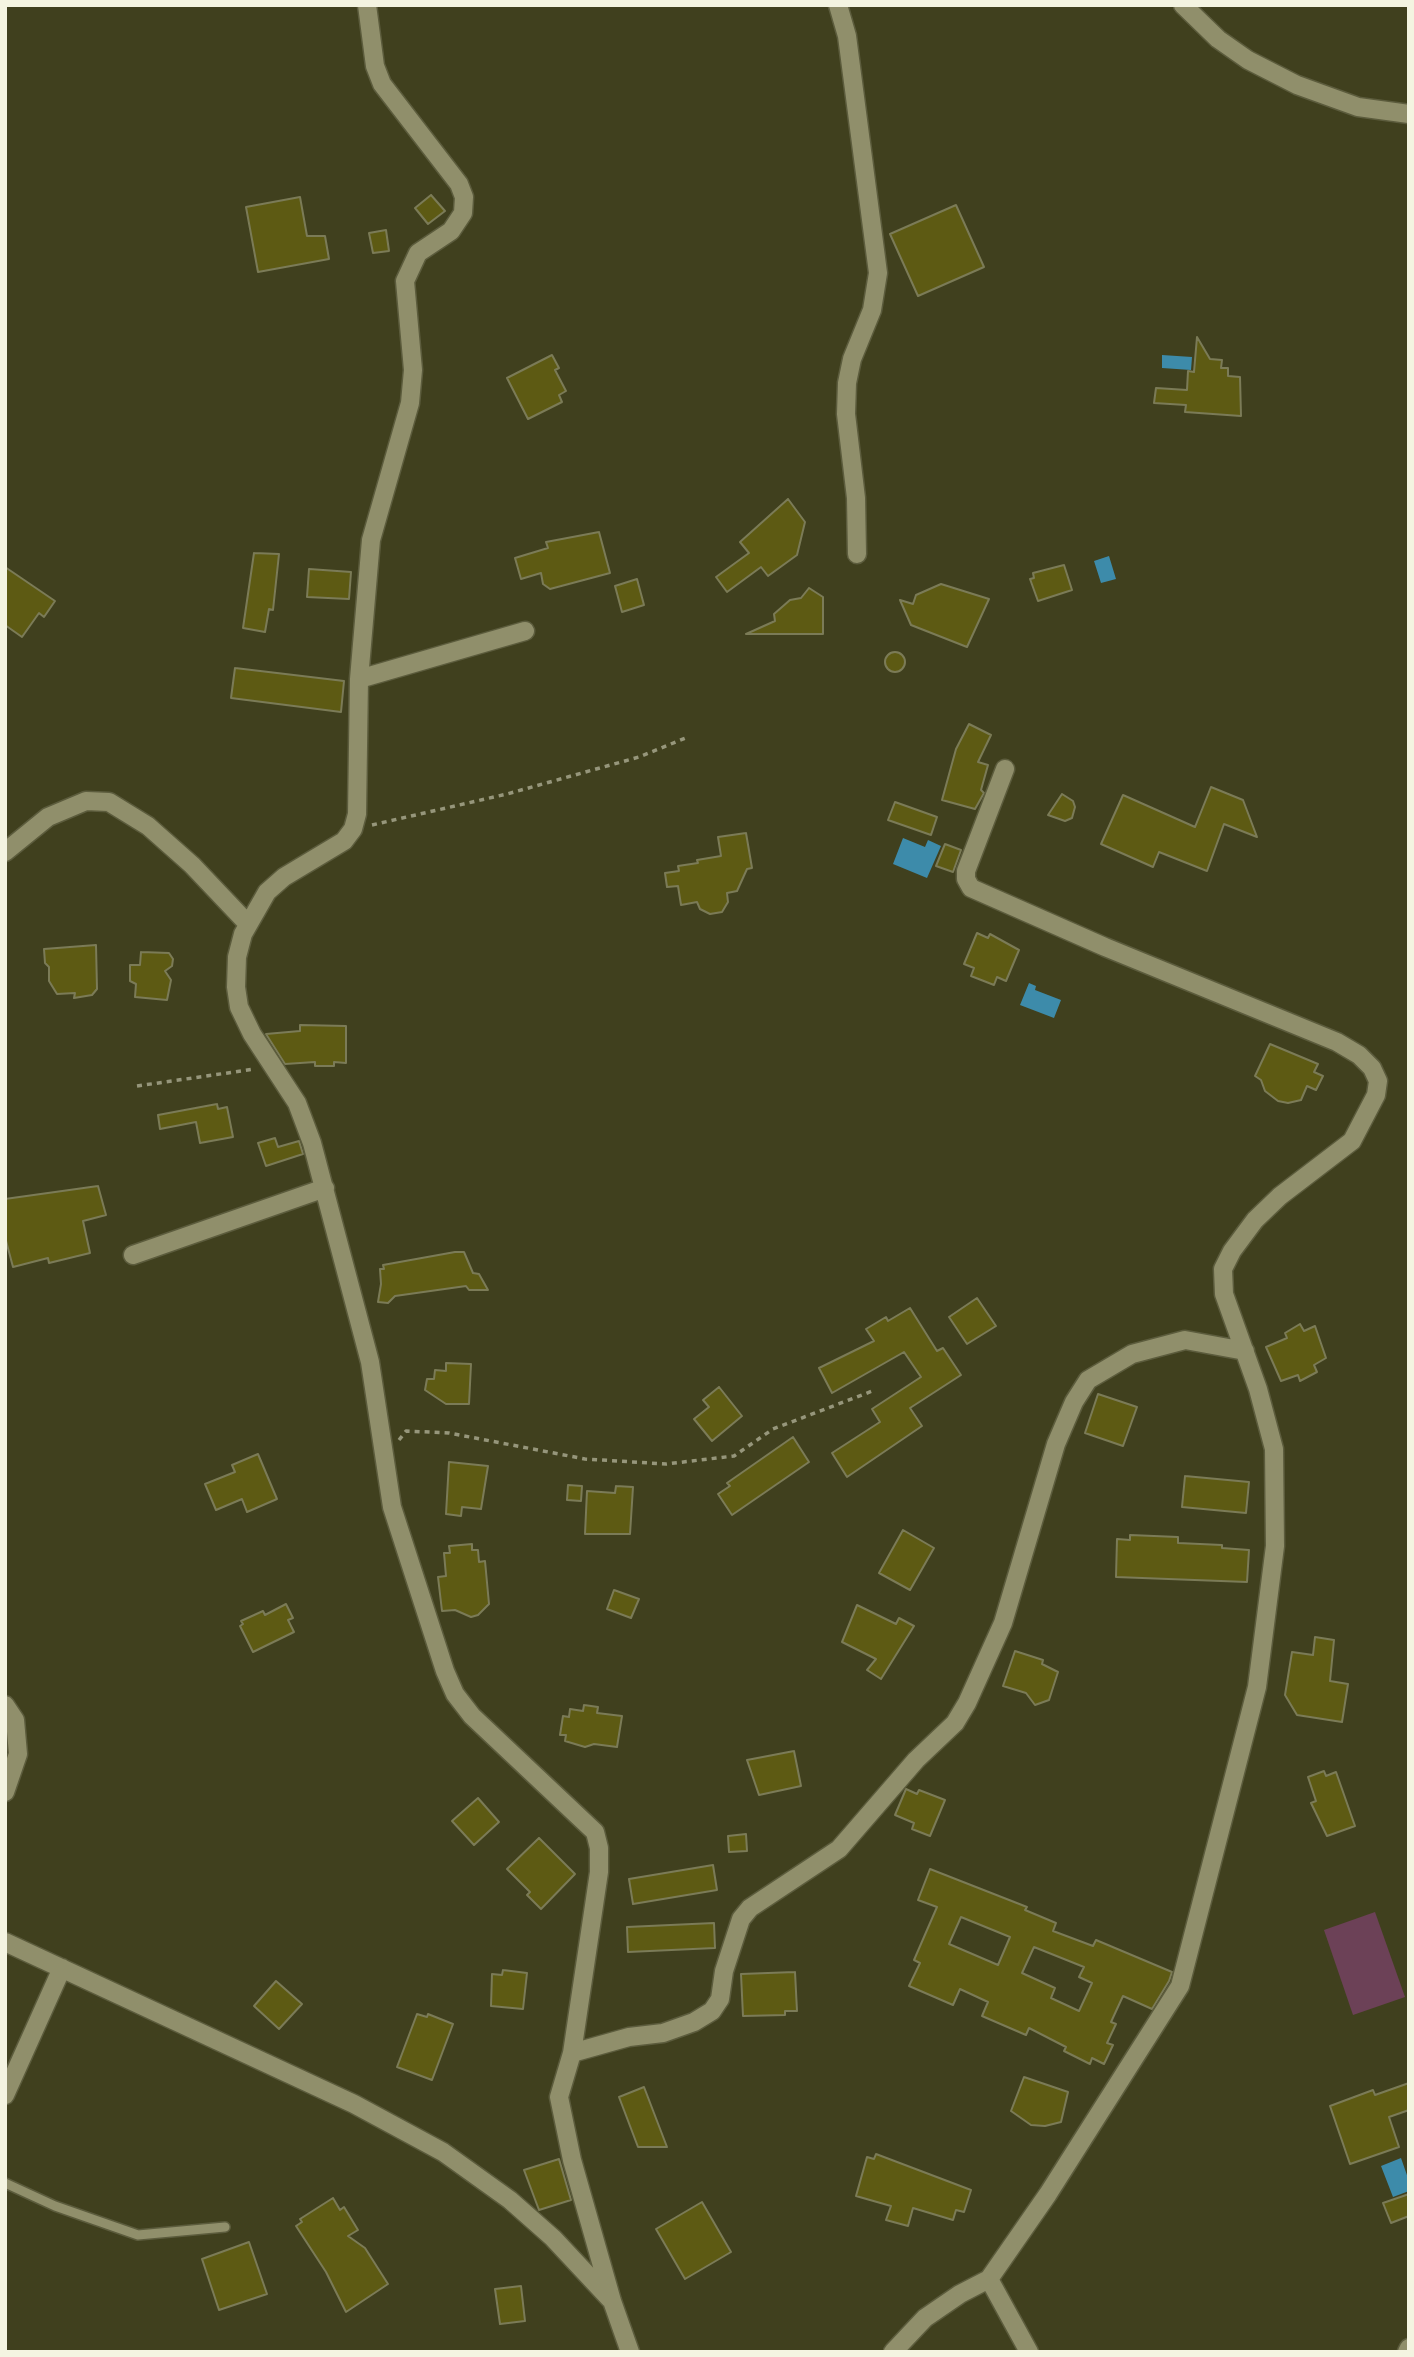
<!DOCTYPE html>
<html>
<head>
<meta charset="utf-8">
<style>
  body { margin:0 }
  #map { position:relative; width:1414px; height:2357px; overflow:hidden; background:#40401e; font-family:"PT Sans",sans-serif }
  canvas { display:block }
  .frame { position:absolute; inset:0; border:7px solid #f4f4e1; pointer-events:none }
</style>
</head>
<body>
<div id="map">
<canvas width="1414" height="2357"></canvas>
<div class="frame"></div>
</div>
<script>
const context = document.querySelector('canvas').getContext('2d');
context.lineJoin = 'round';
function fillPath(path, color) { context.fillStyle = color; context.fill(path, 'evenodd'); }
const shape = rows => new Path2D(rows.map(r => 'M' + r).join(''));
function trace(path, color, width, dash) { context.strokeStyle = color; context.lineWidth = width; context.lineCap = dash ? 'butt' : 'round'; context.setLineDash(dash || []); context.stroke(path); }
const green = shape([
  [1375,1912,1405,1997,1353,2015,1324,1930]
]);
const water = shape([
  [1162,355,1192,357,1191,370,1162,368],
  [1109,556,1116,579,1101,583,1094,561],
  [903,838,925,847,928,840,941,846,927,878,893,864],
  [1029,983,1036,986,1035,990,1061,1000,1054,1018,1020,1005],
  [1401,2158,1409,2181,1409,2191,1393,2197,1381,2166]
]);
const building = shape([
  [431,195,445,211,428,224,415,208,431,195],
  [300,197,307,236,325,236,329,259,258,272,246,207,300,197],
  [956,205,984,267,918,296,890,234,956,205],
  [386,230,389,251,373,253,369,233,386,230],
  [1197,337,1210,359,1222,360,1221,368,1228,368,1228,376,1240,377,1241,416,1185,412,1186,405,1154,403,1156,388,1187,390,1188,371,1194,372,1197,337],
  [552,355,559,368,555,370,566,391,559,395,562,402,528,419,507,378,552,355],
  [788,499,805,522,797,555,768,576,761,567,727,592,716,577,749,553,740,542,788,499],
  [599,532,610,573,550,589,543,584,541,573,521,579,515,558,548,548,546,542,599,532],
  [254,553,279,554,273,610,269,609,265,632,243,628,254,553],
  [1064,565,1072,590,1038,601,1030,579,1034,578,1033,573,1064,565],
  [5,567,55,601,44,617,39,613,22,637,5,625,5,567],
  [309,569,351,572,349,599,307,597,309,569],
  [637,579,644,605,622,612,615,586,637,579],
  [941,584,989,599,967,647,911,625,900,600,913,604,916,595,941,584],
  [809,588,823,597,823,634,746,634,775,621,774,614,790,600,801,598,809,588],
  '885 662a10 10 0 1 1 20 0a10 10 0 1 1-20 0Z',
  [235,668,344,681,341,712,231,698,235,668],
  [969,724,991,735,978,762,988,765,981,790,984,793,975,809,942,800,956,749,969,724],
  [1211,787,1243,800,1257,837,1224,824,1207,871,1159,852,1153,867,1101,844,1123,795,1195,827,1211,787],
  [1062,794,1073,801,1075,807,1072,818,1065,821,1048,815,1062,794],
  [895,802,937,817,931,835,888,820,895,802],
  [746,833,752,868,747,869,737,891,727,893,728,902,722,912,710,914,700,909,697,902,681,905,678,886,667,887,665,873,679,871,678,866,698,863,697,860,721,856,718,837,746,833],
  [945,844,961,850,953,872,936,866,945,844],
  [977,933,988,938,990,934,1019,950,1006,981,997,977,994,985,971,976,974,968,964,964,977,933],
  [96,945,97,989,92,995,74,998,75,993,57,994,49,981,49,967,45,963,44,949,96,945],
  [141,952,169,953,173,959,172,966,165,971,171,980,167,1000,135,997,136,984,130,981,130,965,140,965,141,952],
  [300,1025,346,1026,346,1063,334,1062,334,1066,315,1066,315,1062,285,1064,266,1034,300,1031,300,1025],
  [1270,1044,1318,1064,1314,1072,1323,1076,1316,1090,1307,1086,1301,1100,1288,1103,1278,1101,1265,1091,1261,1080,1255,1076,1270,1044],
  [217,1104,218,1109,227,1107,233,1137,200,1143,196,1122,160,1129,158,1115,217,1104],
  [275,1138,278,1147,299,1141,303,1154,266,1166,258,1143,275,1138],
  [98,1186,106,1215,83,1221,90,1253,49,1263,48,1258,13,1267,5,1237,5,1199,98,1186],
  [455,1252,464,1252,473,1273,479,1274,488,1290,469,1290,466,1286,395,1296,388,1303,378,1302,381,1284,380,1269,384,1269,383,1265,455,1252],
  [977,1298,996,1326,967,1344,949,1317,977,1298],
  [910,1308,937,1351,943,1348,961,1375,910,1408,922,1426,847,1477,832,1453,880,1422,872,1409,921,1377,904,1352,832,1393,819,1368,874,1341,866,1329,886,1317,888,1321,910,1308],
  [1300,1324,1304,1331,1315,1326,1326,1358,1314,1365,1317,1372,1300,1381,1298,1375,1281,1381,1266,1347,1287,1338,1285,1333,1300,1324],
  [446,1363,471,1364,469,1404,446,1404,425,1390,427,1379,434,1379,435,1370,446,1371,446,1363],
  [719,1387,742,1416,712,1441,694,1419,709,1407,703,1400,719,1387],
  [1098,1394,1137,1407,1123,1446,1085,1433,1098,1394],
  [793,1437,809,1462,732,1515,718,1494,730,1486,727,1483,793,1437],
  [258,1454,277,1499,247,1512,242,1499,216,1510,205,1484,235,1472,232,1465,258,1454],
  [449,1462,488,1466,481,1509,462,1507,461,1516,446,1514,449,1462],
  [1185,1476,1249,1482,1246,1513,1182,1507,1185,1476],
  [568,1485,582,1486,581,1501,567,1500,568,1485],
  [616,1486,633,1487,630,1534,585,1534,587,1491,615,1493,616,1486],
  [903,1530,934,1548,910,1590,879,1573,903,1530],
  [1130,1535,1178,1537,1178,1543,1222,1545,1222,1548,1249,1550,1247,1582,1116,1577,1117,1539,1130,1540,1130,1535],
  [472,1544,472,1550,478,1550,479,1562,485,1561,489,1604,478,1615,471,1617,455,1610,442,1611,438,1577,446,1576,444,1553,450,1553,449,1546,472,1544],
  [614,1590,639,1599,631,1618,607,1609,614,1590],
  [286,1604,293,1618,288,1620,294,1632,253,1652,240,1626,243,1624,241,1621,263,1611,265,1615,286,1604],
  [857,1605,896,1624,899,1618,914,1626,881,1679,867,1670,876,1659,842,1642,857,1605],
  [1315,1637,1334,1640,1330,1681,1348,1684,1342,1722,1297,1715,1285,1695,1292,1652,1313,1655,1315,1637],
  [1015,1651,1043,1660,1042,1664,1058,1672,1049,1700,1035,1705,1026,1693,1003,1686,1015,1651],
  [584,1705,598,1707,597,1713,622,1716,617,1747,594,1744,585,1747,565,1741,566,1735,560,1735,563,1716,569,1717,570,1709,583,1711,584,1705],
  [794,1751,801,1786,759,1795,747,1760,794,1751],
  [1324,1771,1326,1776,1336,1772,1355,1826,1327,1836,1311,1803,1316,1801,1308,1777,1324,1771],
  [906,1789,917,1794,919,1790,945,1800,930,1836,912,1829,914,1823,895,1815,906,1789],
  [478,1798,499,1822,474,1845,452,1821,478,1798],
  [746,1834,747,1851,729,1852,728,1836,746,1834],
  [539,1838,575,1874,541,1909,527,1895,530,1892,507,1869,539,1838],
  [713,1865,717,1890,633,1904,629,1879,713,1865],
  [930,1869,1027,1907,1025,1910,1056,1923,1053,1931,1093,1946,1096,1940,1172,1972,1169,1981,1152,2009,1123,1996,1111,2022,1116,2024,1107,2043,1113,2045,1104,2064,1092,2058,1090,2064,1064,2051,1066,2047,1029,2028,1026,2035,982,2016,988,2002,960,1989,953,2005,909,1986,920,1963,914,1960,937,1907,918,1900,930,1869],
  [961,1917,1010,1937,998,1965,949,1944,961,1917],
  [1034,1947,1084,1967,1079,1977,1092,1983,1079,2011,1051,1998,1055,1988,1022,1973,1034,1947],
  [714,1923,715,1948,628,1952,627,1927,714,1923],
  [503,1970,527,1973,523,2009,491,2006,492,1974,502,1975,503,1970],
  [795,1972,797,2011,785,2011,785,2015,743,2016,741,1974,795,1972],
  [276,1981,302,2004,279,2029,254,2006,276,1981],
  [417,2014,427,2017,428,2014,453,2024,432,2080,397,2067,417,2014],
  [1024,2077,1068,2092,1061,2122,1045,2126,1031,2125,1011,2111,1024,2077],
  [1409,2083,1409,2110,1389,2117,1399,2147,1350,2164,1330,2106,1373,2090,1375,2095,1409,2083],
  [644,2087,667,2147,638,2147,619,2097,644,2087],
  [876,2154,971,2190,964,2212,956,2210,953,2220,913,2208,908,2226,886,2220,891,2206,856,2196,867,2157,874,2159,876,2154],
  [559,2159,571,2200,539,2210,524,2170,559,2159],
  [1409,2194,1409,2216,1391,2223,1383,2203,1409,2194],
  [333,2198,340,2210,344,2207,358,2230,348,2236,365,2248,388,2284,346,2312,326,2272,296,2226,302,2222,300,2219,333,2198],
  [702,2202,731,2252,685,2279,656,2229,702,2202],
  [249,2242,267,2294,219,2310,202,2259,249,2242],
  [521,2286,525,2321,500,2324,495,2289,521,2286]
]);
const path = shape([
  [372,825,507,794,639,757,688,737],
  [137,1086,255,1069],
  [399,1440,406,1431,449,1433,585,1459,666,1464,734,1456,773,1429,875,1390]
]);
const lane = shape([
  [5,2183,55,2206,138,2235,225,2227]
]);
const street = shape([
  [367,5,375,66,382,84,459,184,464,197,463,213,451,231,418,253,405,281,413,370,410,403,371,540,359,679,357,814,353,829,344,841,284,877,267,892,243,934,237,957,236,987,239,1007,252,1034,297,1103,312,1143,370,1362,392,1507,445,1671,455,1694,472,1716,595,1832,599,1848,599,1872,572,2053,559,2097,572,2160,612,2301,630,2352],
  [838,5,847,36,878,273,872,310,852,359,847,383,846,414,856,498,857,554],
  [359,679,525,631],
  [5,852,48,817,86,801,109,802,148,826,192,865,248,924],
  [133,1255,325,1188],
  [5,1705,15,1720,18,1754,5,1792],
  [5,1942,354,2104,443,2152,510,2200,553,2238,610,2299],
  [572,2053,629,2037,663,2033,694,2022,712,2011,720,1999,724,1971,741,1919,750,1908,839,1849,916,1760,955,1723,967,1703,1003,1623,1056,1444,1074,1402,1088,1380,1132,1354,1185,1340,1245,1351],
  [5,2095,62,1968],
  [989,2279,1029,2352],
  [893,2352,925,2318,960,2294,989,2279,1048,2194,1180,1986,1257,1687,1275,1546,1274,1449,1258,1389,1224,1294,1223,1269,1232,1251,1255,1220,1280,1196,1352,1141,1376,1095,1378,1081,1372,1068,1359,1055,1337,1042,1105,947,971,888,966,879,966,871,1005,769],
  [1407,2352,1409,2348]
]);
const secondary = shape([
  [1183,5,1218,39,1248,60,1297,85,1358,107,1409,114]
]);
fillPath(green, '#6c4157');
fillPath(water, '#3d8baa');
fillPath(building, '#5d5a13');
trace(building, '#7b7b57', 2);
trace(lane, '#5c5c3d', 12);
trace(street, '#5c5c3d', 21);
trace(secondary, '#5c5c3d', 21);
trace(path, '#96967b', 3.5, [5, 5]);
trace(lane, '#908f6b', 9);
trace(street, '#908f6b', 18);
trace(secondary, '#908f6b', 18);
</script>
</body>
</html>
